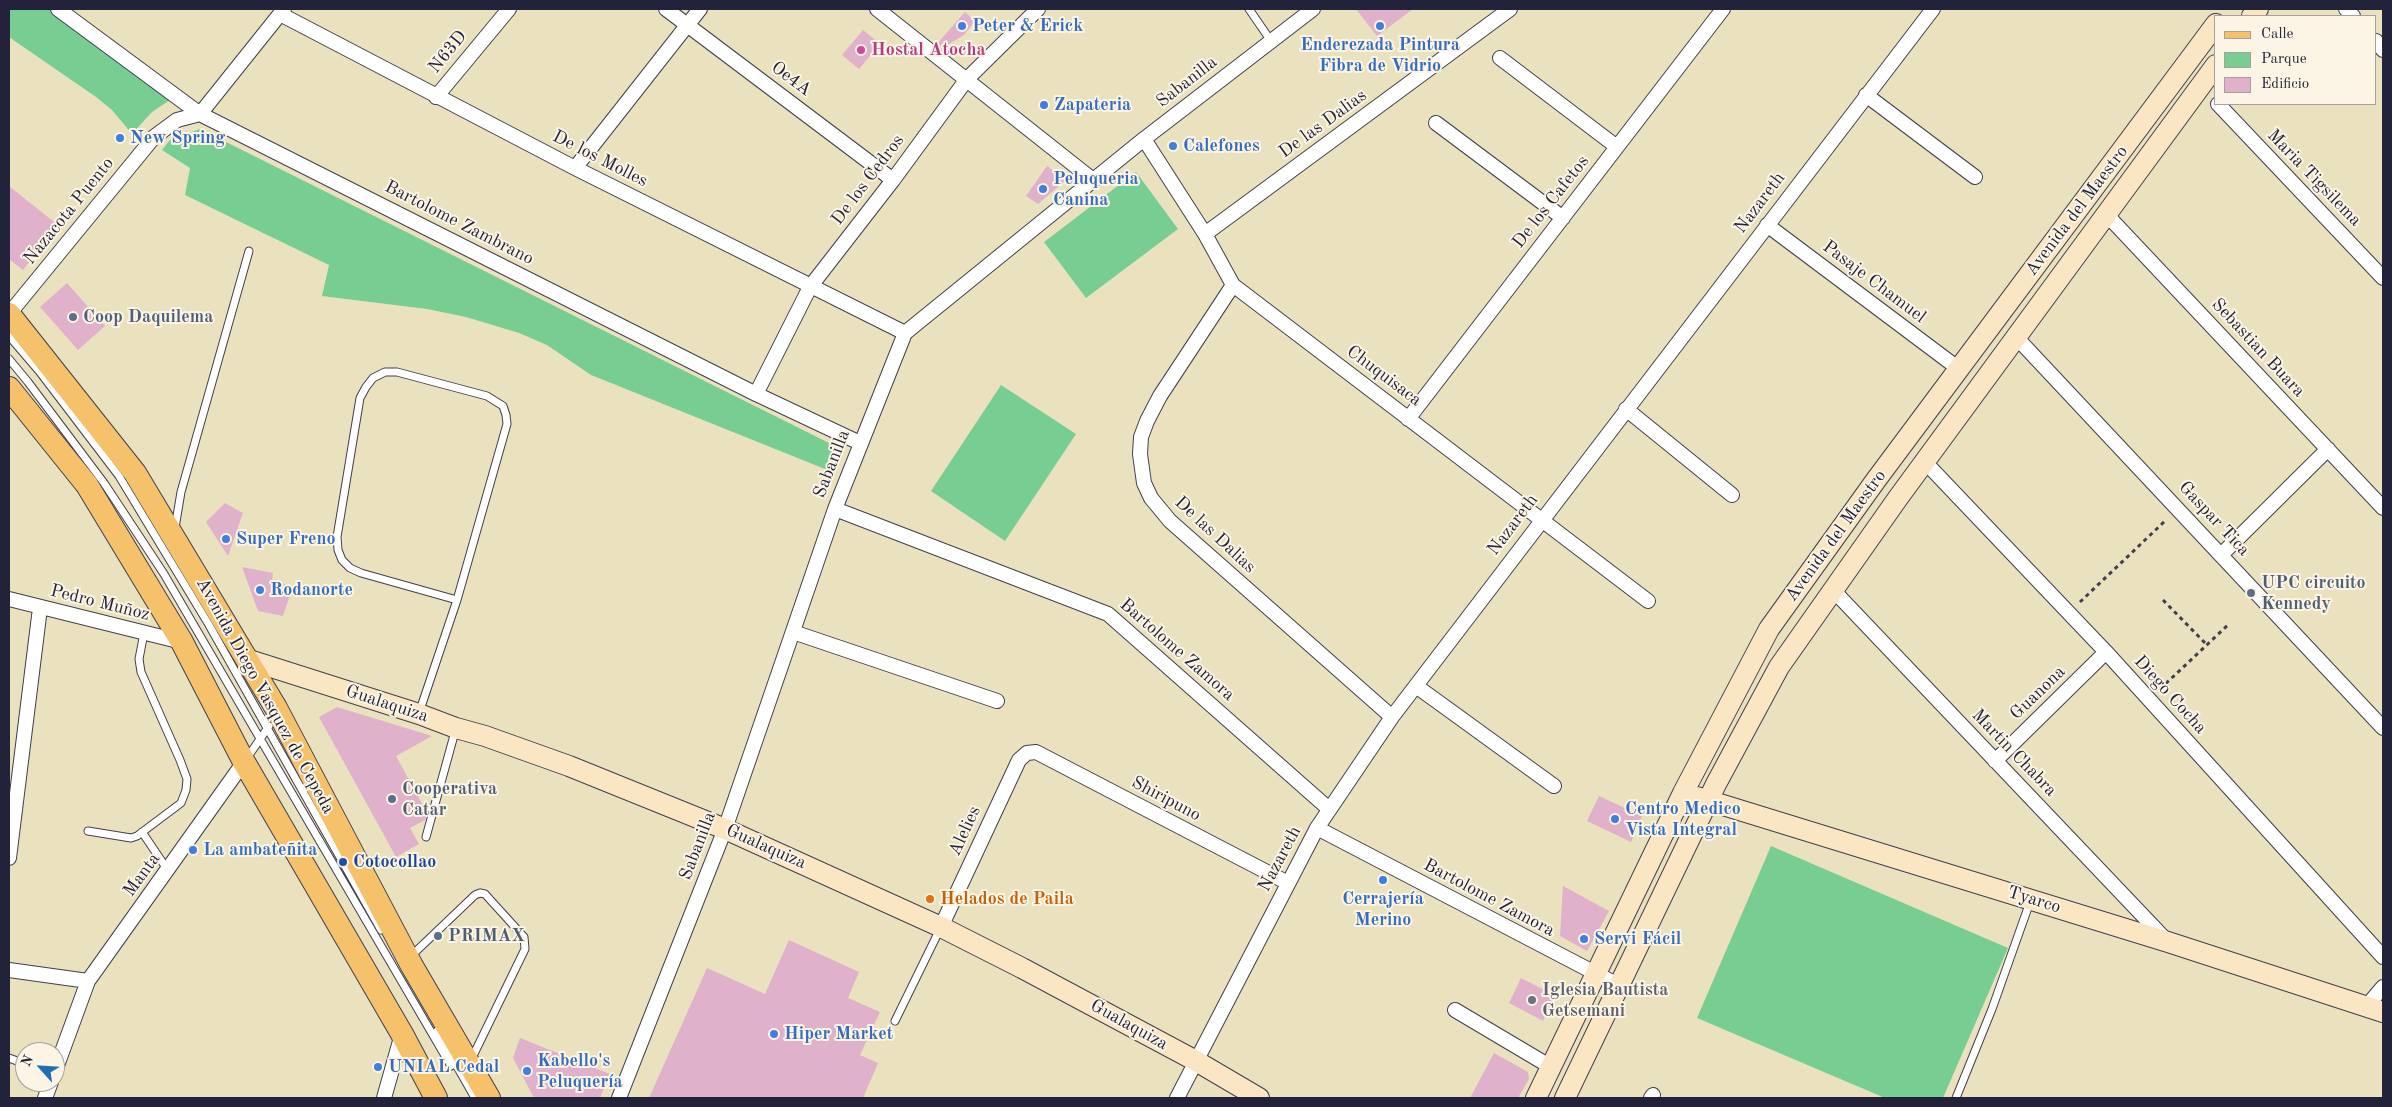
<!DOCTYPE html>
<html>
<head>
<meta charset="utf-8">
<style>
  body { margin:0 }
  #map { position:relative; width:2392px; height:1107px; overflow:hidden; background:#eae2bf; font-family:"Old Standard TT",serif }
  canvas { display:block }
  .frame { position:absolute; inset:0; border:10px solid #22223b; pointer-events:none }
  .legend { position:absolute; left:2214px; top:15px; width:162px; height:90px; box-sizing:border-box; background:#fcf5e5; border:1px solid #a5a1a1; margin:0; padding:6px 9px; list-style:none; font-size:15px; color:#22223b }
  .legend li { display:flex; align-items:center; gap:10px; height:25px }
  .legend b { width:25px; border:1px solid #a5a1a1 }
  .north { position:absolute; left:15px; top:1042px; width:50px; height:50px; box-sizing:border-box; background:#fcf5e5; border:1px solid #a5a1a1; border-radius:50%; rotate:296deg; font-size:14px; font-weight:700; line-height:20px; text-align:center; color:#22223b }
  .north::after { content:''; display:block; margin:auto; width:18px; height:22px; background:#1f6fb2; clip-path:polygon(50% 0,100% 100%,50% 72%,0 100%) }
</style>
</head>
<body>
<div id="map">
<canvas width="2392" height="1107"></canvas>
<div class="frame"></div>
<ul class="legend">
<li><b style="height:6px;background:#f5c16b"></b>Calle</li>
<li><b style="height:14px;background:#78ce92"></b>Parque</li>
<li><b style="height:14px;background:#e0b1ca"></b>Edificio</li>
</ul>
<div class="north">N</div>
</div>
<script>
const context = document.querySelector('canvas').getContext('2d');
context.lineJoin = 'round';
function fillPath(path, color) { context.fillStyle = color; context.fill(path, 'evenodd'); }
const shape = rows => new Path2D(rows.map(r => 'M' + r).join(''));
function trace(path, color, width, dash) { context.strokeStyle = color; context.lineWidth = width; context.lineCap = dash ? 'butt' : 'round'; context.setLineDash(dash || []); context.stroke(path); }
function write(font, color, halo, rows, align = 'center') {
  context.font = font + ' "Old Standard TT",serif'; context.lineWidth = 4; context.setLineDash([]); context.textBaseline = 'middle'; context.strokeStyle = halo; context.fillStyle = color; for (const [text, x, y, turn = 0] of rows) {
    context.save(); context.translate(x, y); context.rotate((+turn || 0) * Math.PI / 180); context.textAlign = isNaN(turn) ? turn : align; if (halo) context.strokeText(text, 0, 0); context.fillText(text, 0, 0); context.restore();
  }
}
const green = shape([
  [9,9,60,9,173,98,152,112,132,134,112,110,96,97,9,37],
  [200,129,839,448,830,471,591,375,547,345,519,333,466,317,427,309,322,296,329,265,185,195,190,168,162,150,170,140],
  [1136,172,1178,229,1086,298,1044,242],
  [1001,385,1076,434,1005,541,931,491],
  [1771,846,2008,948,1943,1098,1885,1098,1697,1018]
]);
const building = shape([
  [1356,9,1413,9,1377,36],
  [965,12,975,21,964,35,941,49,936,45],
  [863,30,880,44,859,69,842,55],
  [1047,166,1066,180,1038,204,1026,196],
  [9,186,58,225,23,270,9,259],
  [67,283,105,326,78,350,40,307],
  [225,503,243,513,228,556,206,522],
  [242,567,273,573,272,581,293,586,283,616,258,611],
  [337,707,432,736,396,756,427,813,425,820,410,828,419,844,396,857,319,717],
  [1599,796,1642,816,1631,842,1587,821],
  [1563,886,1609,911,1587,951,1560,936],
  [789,940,859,972,848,998,880,1012,860,1055,878,1063,863,1098,649,1098,707,968,765,994],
  [1521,978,1556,996,1543,1021,1509,1003],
  [520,1038,610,1074,600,1098,534,1098,513,1058],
  [1494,1053,1528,1072,1529,1079,1518,1098,1470,1098]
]);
const path = shape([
  [2163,600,2207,645],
  [2080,602,2166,520],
  [2160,689,2229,624]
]);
const lane = shape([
  [1249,9,1271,41],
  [9,336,39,371,119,476,209,625,381,930],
  [9,359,28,382,104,483,164,574,451,1066],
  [175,528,181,492,249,251],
  [419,713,457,600,507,424,506,415,503,406,487,396,397,372,385,372,373,378,366,387,360,398,337,537,338,550,342,560,350,568,361,573,457,600],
  [247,758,269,726],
  [88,831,131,838,137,836,181,803,186,790,187,779,180,760,141,672,139,659,144,633],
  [142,832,167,869],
  [426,837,456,728],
  [410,957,475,895,480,893,485,894,524,937,525,949,471,1060],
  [895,1021,940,929],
  [437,1031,475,1098],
  [9,1058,25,1064],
  [1956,1098,1992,1009,2030,902]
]);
const street = shape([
  [58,9,200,114,756,394,860,443],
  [666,9,893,180],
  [877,9,1093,180],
  [2346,9,2353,16],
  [280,14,575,168,905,333],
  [2376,41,2383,50],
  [1500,58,1617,147],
  [1866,95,1975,177],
  [436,97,509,9],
  [2218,104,2383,278],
  [1436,123,1563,218],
  [1144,139,1205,234,1233,285,1648,601],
  [575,168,700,9],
  [2106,214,2383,508],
  [1767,225,1959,369],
  [1205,234,1510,9],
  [1233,285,1160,396,1147,421,1141,437,1140,454,1144,483,1151,498,1170,521,1392,717],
  [9,314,154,137,177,120,200,114,284,9],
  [2016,337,2383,728],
  [756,394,810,287,893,180,967,79,1038,9],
  [1626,409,1732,495],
  [1408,419,1723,9],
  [1925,462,2106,652,2383,957],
  [835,509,1108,614,1329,809],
  [2222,554,2328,449],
  [1833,590,2167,941],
  [9,599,182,642],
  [793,632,997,701],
  [1416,686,1554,786],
  [1995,761,2106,652],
  [1317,828,1618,985],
  [9,858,40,608],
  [941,927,1019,760,1027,753,1036,752,1288,883],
  [9,970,88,981],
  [2366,1007,2383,987],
  [1455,1010,1551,1067],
  [55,1071,88,981,244,762],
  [45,1098,51,1082],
  [384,1098,402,1034],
  [619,1098,725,829,835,509,905,333,1144,139,1313,9],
  [1177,1098,1317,828,1392,717,1933,9],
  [1651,1098,1653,1095]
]);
const secondary = shape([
  [2252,16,2258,9],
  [246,659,419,714,456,728,485,736,569,766,725,829,941,927,1022,968,1196,1061,1259,1098],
  [1697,797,2168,942,2383,1012],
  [1536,1098,1683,793,1769,629,1876,480,2216,24],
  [1565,1098,1716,784,1779,667,1898,498,2216,65]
]);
const primary = shape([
  [9,314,135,473,276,708,412,966,489,1098],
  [9,388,87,485,182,642,244,762,402,1034,436,1098]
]);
const markers = [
  [962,26,5,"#3f7fe0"],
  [1380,26,5,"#3f7fe0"],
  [861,50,5,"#d1479c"],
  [1044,105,5,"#3f7fe0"],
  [120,138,5,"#3f7fe0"],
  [1173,146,5,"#3f7fe0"],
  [1043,189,5,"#3f7fe0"],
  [73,317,5,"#5c6f8a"],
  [226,539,5,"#3f7fe0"],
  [260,590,5,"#3f7fe0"],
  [2251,593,5,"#5c6f8a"],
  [392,799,5,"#5c6f8a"],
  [1615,819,5,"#3f7fe0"],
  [193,850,5,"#3f7fe0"],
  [343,862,5,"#1a4fb4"],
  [1383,880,5,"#3f7fe0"],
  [930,899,5,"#e8710a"],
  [438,936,5,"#5c6f8a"],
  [1584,939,5,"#3f7fe0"],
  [1532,1000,5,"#6b7280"],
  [774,1034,5,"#3f7fe0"],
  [378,1067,5,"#3f7fe0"],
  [527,1071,5,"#3f7fe0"]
];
const shopNames = [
  ["Peter & Erick",972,26],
  ["Enderezada Pintura",1380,45,"center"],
  ["Fibra de Vidrio",1380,66,"center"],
  ["Zapateria",1054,105],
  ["New Spring",130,138],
  ["Calefones",1183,146],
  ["Peluqueria",1053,179],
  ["Canina",1053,200],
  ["Super Freno",236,539],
  ["Rodanorte",270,590],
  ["Centro Medico",1625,809],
  ["Vista Integral",1625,830],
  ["La ambateñita",203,850],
  ["Cerrajería",1383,899,"center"],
  ["Merino",1383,920,"center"],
  ["Servi Fácil",1594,939],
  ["Hiper Market",784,1034],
  ["Kabello's",537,1061],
  ["Peluquería",537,1082],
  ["UNIAL Cedal",388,1067]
];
const hotelNames = [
  ["Hostal Atocha",871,50]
];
const streetNames = [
  ["N63D",448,52,-51],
  ["Oe4A",791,79,37],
  ["Sabanilla",1187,82,-38],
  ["De las Dalias",1323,124,-36],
  ["De los Molles",600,159,27],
  ["Maria Tigsilema",2314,178,46],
  ["De los Cedros",868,180,-53],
  ["De los Cafetos",1551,202,-52],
  ["Nazareth",1760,203,-53],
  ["Nazacota Puento",69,211,-51],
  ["Avenida del Maestro",2077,211,-53],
  ["Bartolome Zambrano",459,223,27],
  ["Pasaje Chamuel",1874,282,37],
  ["Sebastian Buara",2258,348,47],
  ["Chuquisaca",1384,376,37],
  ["Sabanilla",832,464,-69],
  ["Gaspar Tica",2214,519,47],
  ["Nazareth",1513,525,-53],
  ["De las Dalias",1215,535,43],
  ["Avenida del Maestro",1836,536,-54],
  ["Pedro Muñoz",100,603,14],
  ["Bartolome Zamora",1177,650,41],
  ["Guanona",2038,693,-44],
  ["Diego Cocha",2170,695,48],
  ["Avenida Diego Vasquez de Cepeda",265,696,61],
  ["Gualaquiza",387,704,18],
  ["Martin Chabra",2014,753,46],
  ["Shiripuno",1166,799,28],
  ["Alelies",965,831,-65],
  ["Sabanilla",698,846,-69],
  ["Gualaquiza",766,847,24],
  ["Nazareth",1280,859,-62],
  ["Manta",142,875,-54],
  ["Bartolome Zamora",1489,898,28],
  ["Tyarco",2034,900,17],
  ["Gualaquiza",1129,1025,29]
];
const serviceNames = [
  ["Coop Daquilema",83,317],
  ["UPC circuito",2261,583],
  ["Kennedy",2261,604],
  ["Cooperativa",402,789],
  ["Catar",402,810],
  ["PRIMAX",448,936]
];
const transitNames = [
  ["Cotocollao",353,862]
];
const foodNames = [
  ["Helados de Paila",940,899]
];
const worshipNames = [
  ["Iglesia Bautista",1542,990],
  ["Getsemani",1542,1011]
];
fillPath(green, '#78ce92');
fillPath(building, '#e0b1ca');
trace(lane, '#403f4f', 9);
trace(street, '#403f4f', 16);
trace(secondary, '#403f4f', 22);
trace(primary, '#403f4f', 24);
trace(path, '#403f4f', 3, [4, 4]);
trace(lane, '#fff', 7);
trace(street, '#fff', 14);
trace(secondary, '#fbe6c4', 20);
trace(primary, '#f5c16b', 22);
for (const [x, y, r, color] of markers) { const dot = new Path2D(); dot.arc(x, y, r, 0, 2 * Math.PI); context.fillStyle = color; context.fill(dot); trace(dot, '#fcf5e5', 2); }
write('bold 18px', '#366cbe', '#fcf5e5', shopNames, 'left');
write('bold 18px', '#b23c85', '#fcf5e5', hotelNames, 'left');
write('18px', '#22223b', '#fcf5e5', streetNames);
write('bold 18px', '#4e5e75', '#fcf5e5', serviceNames, 'left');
write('bold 18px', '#164399', '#fcf5e5', transitNames, 'left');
write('bold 18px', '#c56008', '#fcf5e5', foodNames, 'left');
write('bold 18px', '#5b616d', '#fcf5e5', worshipNames, 'left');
</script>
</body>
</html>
